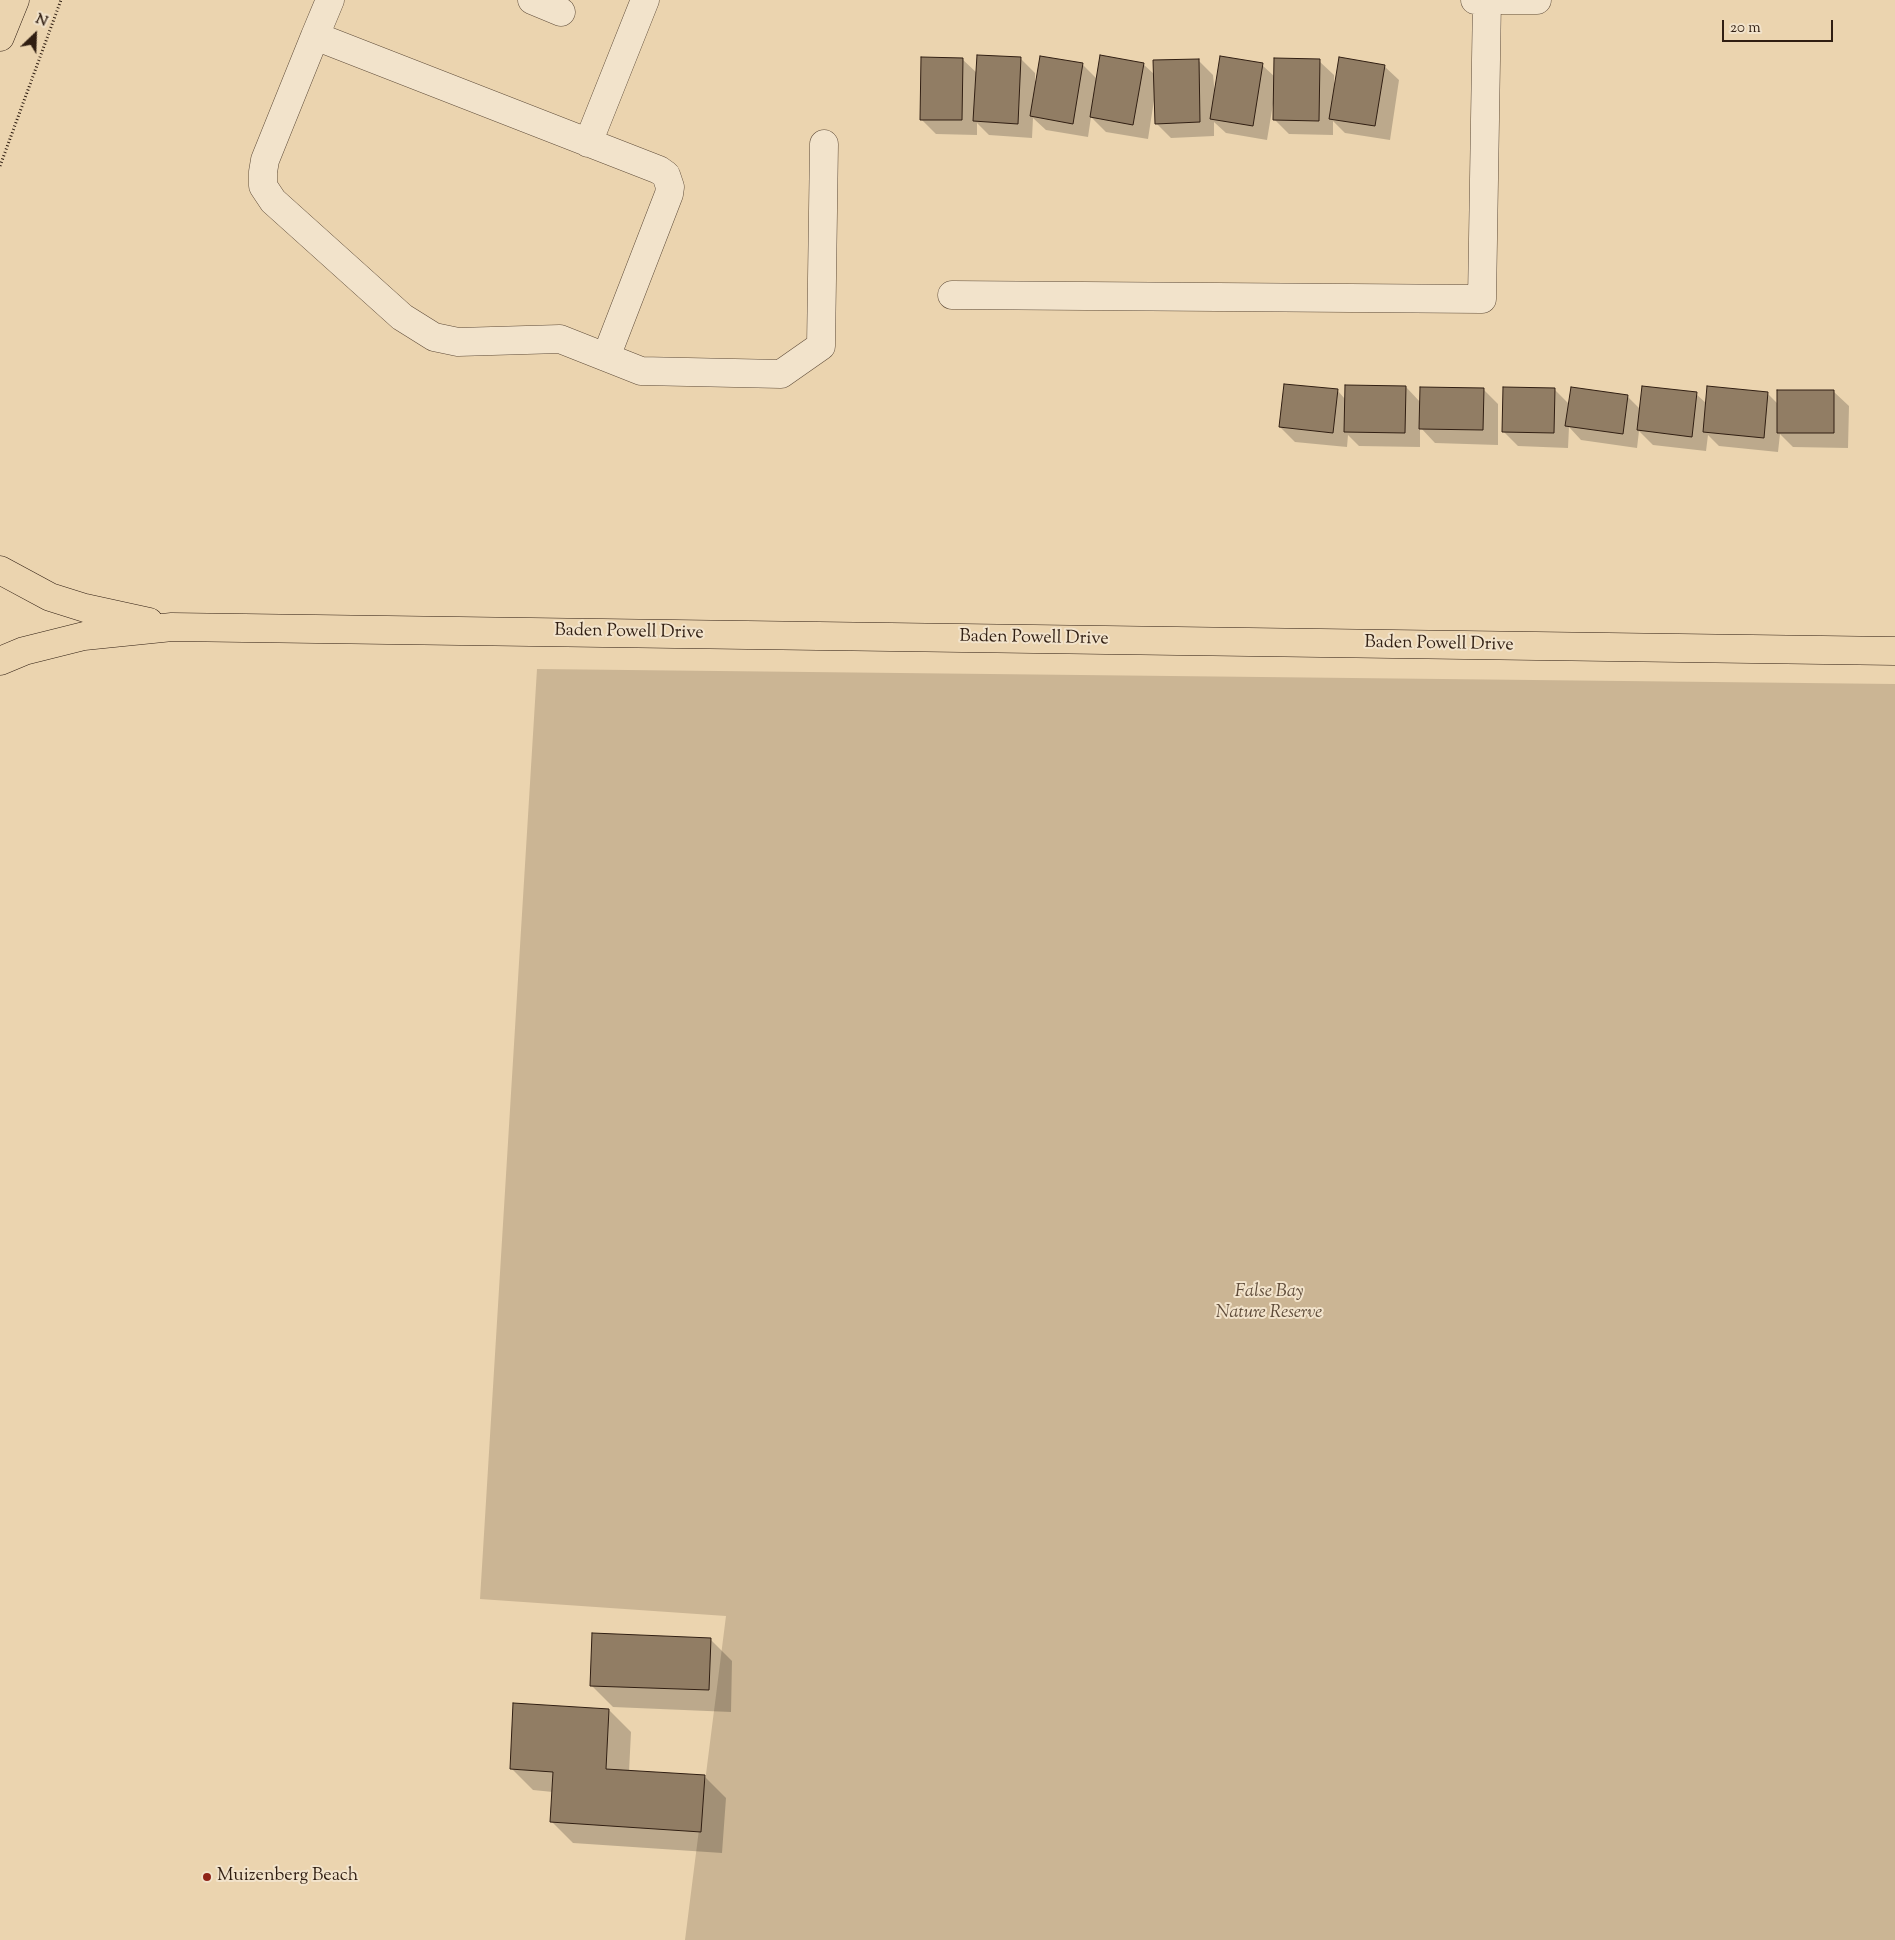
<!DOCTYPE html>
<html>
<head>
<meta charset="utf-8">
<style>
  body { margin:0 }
  #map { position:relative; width:1895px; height:1940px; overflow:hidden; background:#ebd4af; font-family:"Sorts Mill Goudy",serif }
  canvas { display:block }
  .north { position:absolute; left:10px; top:10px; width:50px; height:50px; -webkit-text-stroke:4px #f2e3cb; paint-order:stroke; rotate:24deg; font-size:14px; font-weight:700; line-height:20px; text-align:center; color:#301e12 }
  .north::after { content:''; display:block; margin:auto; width:18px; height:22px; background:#301e12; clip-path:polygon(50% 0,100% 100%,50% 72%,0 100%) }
  .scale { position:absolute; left:1722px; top:20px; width:111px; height:22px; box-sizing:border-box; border:2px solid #301e12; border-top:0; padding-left:6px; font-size:15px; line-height:18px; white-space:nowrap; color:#301e12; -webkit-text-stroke:4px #f2e3cb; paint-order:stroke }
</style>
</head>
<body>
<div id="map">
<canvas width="1895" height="1940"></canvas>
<div class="north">N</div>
<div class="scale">20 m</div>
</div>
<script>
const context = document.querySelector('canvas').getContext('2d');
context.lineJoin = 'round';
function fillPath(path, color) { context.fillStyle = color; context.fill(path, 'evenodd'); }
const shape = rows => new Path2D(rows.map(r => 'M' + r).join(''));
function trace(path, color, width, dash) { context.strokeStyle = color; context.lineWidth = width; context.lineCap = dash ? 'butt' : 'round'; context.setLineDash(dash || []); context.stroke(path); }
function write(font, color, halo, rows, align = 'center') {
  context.font = font + ' "Sorts Mill Goudy",serif'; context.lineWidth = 4; context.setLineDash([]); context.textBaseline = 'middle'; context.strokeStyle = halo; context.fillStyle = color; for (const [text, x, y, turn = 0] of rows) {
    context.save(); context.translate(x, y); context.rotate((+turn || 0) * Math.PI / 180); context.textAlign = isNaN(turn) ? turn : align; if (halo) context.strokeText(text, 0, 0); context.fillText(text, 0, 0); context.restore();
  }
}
const green = shape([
  [537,669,1895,684,1895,1940,685,1940,726,1616,480,1599]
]);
const shadow = shape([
  [1041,58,1083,65,1097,79,1143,64,1155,75,1198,60,1213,75,1215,95,1262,65,1275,77,1319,61,1334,75,1334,89,1384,66,1399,80,1390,140,1345,133,1333,121,1333,135,1289,134,1274,119,1275,104,1273,104,1267,140,1226,133,1214,122,1214,136,1171,138,1156,123,1154,100,1148,139,1106,132,1091,117,1088,137,1046,130,1033,118,1032,138,989,135,977,123,977,135,936,134,921,119,962,59,977,73,1021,59,1035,73,1035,81,1037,82],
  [1406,387,1421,403,1484,390,1498,404,1498,445,1435,443,1420,427,1420,447,1359,446,1348,435,1347,447,1295,442,1280,427,1337,390,1345,399],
  [1555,390,1570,405,1627,396,1641,410,1696,394,1707,404,1767,393,1778,404,1834,392,1849,406,1848,448,1793,447,1780,434,1778,452,1719,446,1708,435,1706,451,1653,445,1639,431,1637,448,1581,440,1569,427,1568,448,1518,446,1503,431],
  [710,1639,732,1661,731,1712,613,1707,591,1685],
  [609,1710,631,1732,629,1772,704,1776,726,1798,722,1853,573,1843,551,1821,553,1792,533,1790,511,1768]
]);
const building = shape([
  [977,55,1021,57,1018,124,973,121,977,55],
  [1100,55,1144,63,1133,125,1090,117,1100,55],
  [1040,56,1083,63,1073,124,1030,116,1040,56],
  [1220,56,1263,63,1253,126,1210,119,1220,56],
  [921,57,963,58,962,120,920,120,921,57],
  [1339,57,1385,65,1375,126,1329,119,1339,57],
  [1274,58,1320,59,1319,121,1273,120,1274,58],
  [1199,59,1200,122,1155,124,1153,60,1199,59],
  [1284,384,1338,389,1333,433,1279,427,1284,384],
  [1345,385,1406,386,1405,433,1344,432,1345,385],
  [1642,386,1697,392,1692,437,1637,430,1642,386],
  [1707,386,1768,392,1764,438,1703,432,1707,386],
  [1420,387,1484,388,1483,430,1419,429,1420,387],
  [1503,387,1555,388,1554,433,1502,432,1503,387],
  [1571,387,1628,395,1623,434,1565,426,1571,387],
  [1777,390,1834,390,1834,433,1777,433,1777,390],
  [592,1633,711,1638,709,1690,590,1686,592,1633],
  [513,1703,609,1709,606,1769,705,1775,701,1832,550,1822,553,1772,510,1769,513,1703]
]);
const path = shape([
  [0,166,61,0]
]);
const minor = shape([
  [532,0,561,12],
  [1475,0,1537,0],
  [315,36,330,0],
  [588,143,645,0],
  [952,295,1482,299,1487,0],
  [606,357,669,194,670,187,666,175,659,170,315,36,265,160,263,172,263,186,273,201,402,317,434,337,458,342,560,339,641,371,781,374,821,346,824,144]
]);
const major = shape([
  [0,37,15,0],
  [0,570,50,597,85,608,149,622],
  [0,661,24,651,84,636,172,627,1895,651]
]);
const markers = [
  [207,1877,5,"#8f2418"]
];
const streetNames = [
  ["Baden Powell Drive",629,633,1],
  ["Baden Powell Drive",1034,639,1],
  ["Baden Powell Drive",1439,645,1]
];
const parkNames = [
  ["False Bay",1269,1293],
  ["Nature Reserve",1269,1314]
];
const poiNames = [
  ["Muizenberg Beach",217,1877]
];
fillPath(green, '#cbb594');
fillPath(shadow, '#0003');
fillPath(building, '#917d64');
trace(building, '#301e12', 1);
trace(minor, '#5f4c39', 29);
trace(major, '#301e12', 29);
trace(path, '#301e12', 3, [1, 2.5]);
trace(minor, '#f2e3cb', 28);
trace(major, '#ebd4af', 28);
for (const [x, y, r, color] of markers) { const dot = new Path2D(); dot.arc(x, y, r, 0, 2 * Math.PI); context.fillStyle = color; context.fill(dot); trace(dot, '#f2e3cb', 2); }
write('18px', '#301e12', '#f2e3cb', streetNames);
write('italic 18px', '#5e4b39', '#f2e3cb', parkNames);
write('18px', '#301e12', '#f2e3cb', poiNames, 'left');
</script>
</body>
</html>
